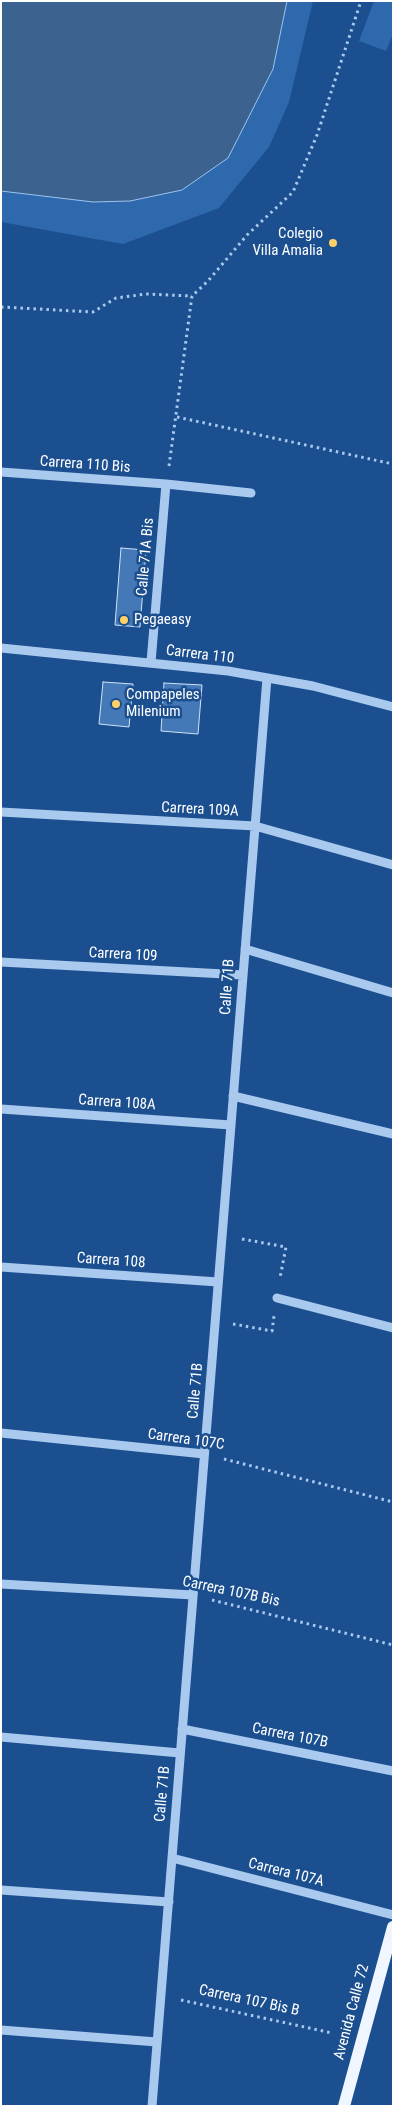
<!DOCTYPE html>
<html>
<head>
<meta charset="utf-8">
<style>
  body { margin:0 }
  #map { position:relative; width:394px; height:2107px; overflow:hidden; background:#1b4f8f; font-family:"Roboto Condensed",sans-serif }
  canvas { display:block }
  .frame { position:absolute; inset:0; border:2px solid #fff; pointer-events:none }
</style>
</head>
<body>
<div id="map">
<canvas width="394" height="2107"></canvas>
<div class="frame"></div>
</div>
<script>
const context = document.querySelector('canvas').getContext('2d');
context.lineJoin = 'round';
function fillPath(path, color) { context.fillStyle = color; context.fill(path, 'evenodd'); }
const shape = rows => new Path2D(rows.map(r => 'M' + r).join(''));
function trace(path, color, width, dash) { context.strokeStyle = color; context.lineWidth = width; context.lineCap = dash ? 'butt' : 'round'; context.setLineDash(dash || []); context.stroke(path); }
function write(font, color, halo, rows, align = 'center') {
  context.font = font + ' "Roboto Condensed",sans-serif'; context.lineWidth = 5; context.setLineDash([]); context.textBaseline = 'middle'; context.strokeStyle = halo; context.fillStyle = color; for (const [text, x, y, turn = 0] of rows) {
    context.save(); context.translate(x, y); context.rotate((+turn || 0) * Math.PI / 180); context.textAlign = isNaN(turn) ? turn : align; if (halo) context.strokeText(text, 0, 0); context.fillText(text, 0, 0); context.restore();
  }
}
const green = shape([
  [1,1,313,1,289,102,269,147,219,208,123,244,1,222],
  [374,1,393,1,393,34,386,51,359,41]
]);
const water = shape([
  [1,1,287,1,273,69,228,158,182,190,130,201,93,202,1,191,1,1]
]);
const building = shape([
  [121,548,146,550,140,627,115,625,121,548],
  [103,682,133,684,129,727,99,724,103,682],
  [164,683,202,685,198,734,161,731,164,683]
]);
const path = shape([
  [1,307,93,312,116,298,146,294,192,296],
  [177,417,393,464],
  [169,466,192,296,208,281,247,235,293,192,317,135,361,1],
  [242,1239,286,1247,280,1278],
  [233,1324,272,1331,274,1316],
  [224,1459,393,1502],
  [212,1600,393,1645],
  [181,2000,332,2033]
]);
const minor = shape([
  [1,472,166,484,251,493],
  [1,648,228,671,313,686,393,707],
  [151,662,166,484],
  [1,812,255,826,393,865],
  [245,949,393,993],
  [1,962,243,975],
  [233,1096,393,1134],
  [1,1109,231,1125],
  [1,1267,218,1282],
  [277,1298,393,1328],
  [1,1433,204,1454],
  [1,1584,193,1595],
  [182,1729,393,1771],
  [1,1737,180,1753],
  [172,1858,393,1915],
  [1,1890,169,1902],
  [1,2030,157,2042],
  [152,2106,267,678]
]);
const major = shape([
  [344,2106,393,1927]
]);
const markers = [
  [333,243,5,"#ffd166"],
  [124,620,5,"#ffd166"],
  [116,704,5,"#ffd166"]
];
const poiNames = [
  ["Colegio",323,234,"right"],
  ["Villa Amalia",323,251,"right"],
  ["Pegaeasy",134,620],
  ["Compapeles",126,695],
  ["Milenium",126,712]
];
const streetNames = [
  ["Carrera 110 Bis",85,465,4],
  ["Calle 71A Bis",146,557,-85],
  ["Carrera 110",200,655,7],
  ["Carrera 109A",200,810,3],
  ["Carrera 109",123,955,3],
  ["Calle 71B",228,987,-86],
  ["Carrera 108A",117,1103,4],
  ["Carrera 108",111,1261,4],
  ["Calle 71B",196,1391,-85],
  ["Carrera 107C",186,1440,8],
  ["Carrera 107B Bis",231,1592,12],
  ["Carrera 107B",290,1736,11],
  ["Calle 71B",163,1794,-85],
  ["Carrera 107A",286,1873,14],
  ["Carrera 107 Bis B",249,2001,12],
  ["Avenida Calle 72",352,2012,-75]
];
fillPath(green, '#2e69ad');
fillPath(water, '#3c6290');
trace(water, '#9cc4f0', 1);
fillPath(building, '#4478b7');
trace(building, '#cfe3fa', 1);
trace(path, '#a9c9ee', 3, [2.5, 4]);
trace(minor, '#a9c9ee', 9);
trace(major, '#f0f6ff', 12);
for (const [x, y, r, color] of markers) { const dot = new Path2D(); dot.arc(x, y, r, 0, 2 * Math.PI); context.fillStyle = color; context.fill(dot); trace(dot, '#1b4f8f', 2); }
write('15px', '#fff', '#1b4f8f', poiNames, 'left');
write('15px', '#fff', '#1b4f8f', streetNames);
</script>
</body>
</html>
